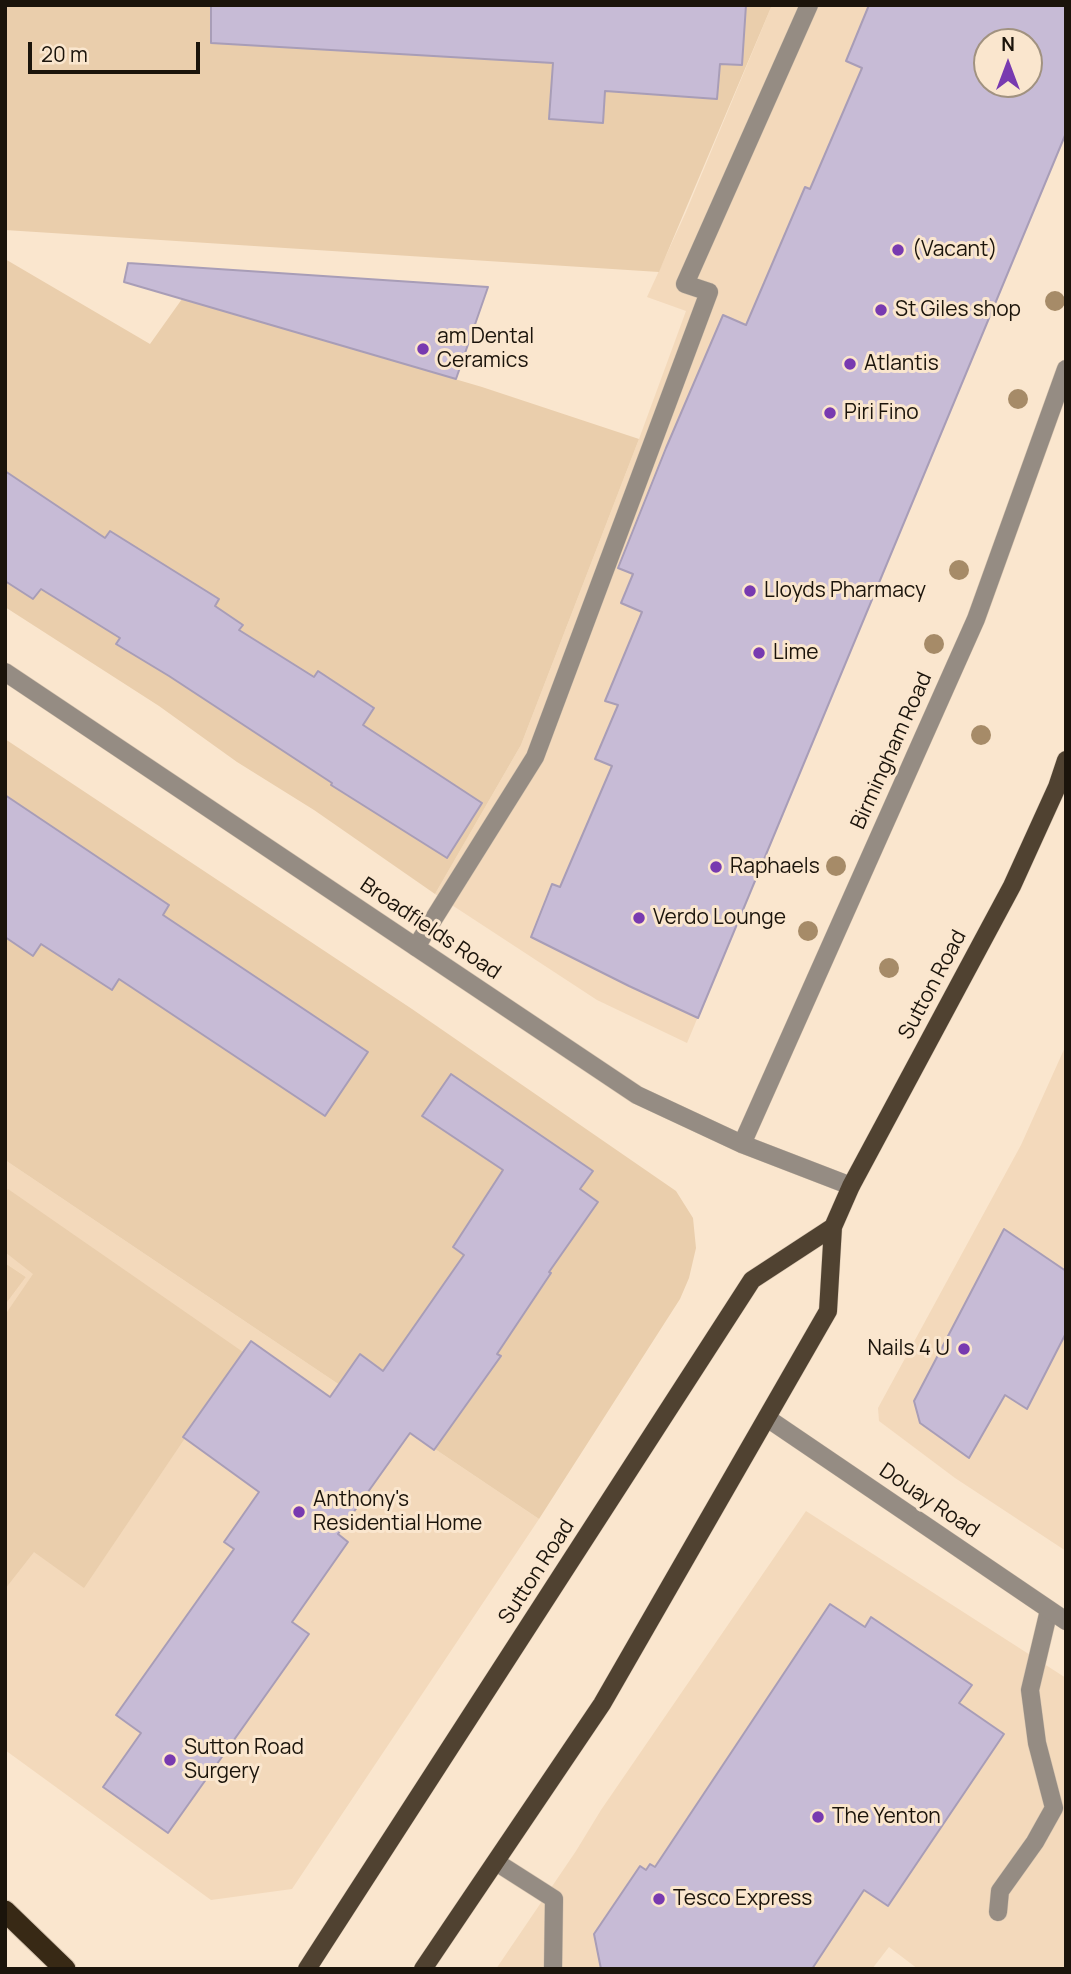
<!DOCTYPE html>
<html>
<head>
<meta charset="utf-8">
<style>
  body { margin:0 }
  #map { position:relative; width:1071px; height:1974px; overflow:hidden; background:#fae6ce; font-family:Manrope,sans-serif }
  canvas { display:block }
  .frame { position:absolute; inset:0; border:7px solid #1b140b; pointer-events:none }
  .north { position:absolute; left:973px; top:28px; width:70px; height:70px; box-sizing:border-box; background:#fae6ce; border:2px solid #a19280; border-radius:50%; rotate:0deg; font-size:19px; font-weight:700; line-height:28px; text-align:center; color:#1b140b }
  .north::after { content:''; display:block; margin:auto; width:24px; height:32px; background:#783ab0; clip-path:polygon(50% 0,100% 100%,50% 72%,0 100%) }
  .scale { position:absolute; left:28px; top:42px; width:172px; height:32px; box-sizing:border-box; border:4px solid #1b140b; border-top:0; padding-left:9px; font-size:21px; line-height:24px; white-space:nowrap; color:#1b140b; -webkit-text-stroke:5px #fae6ce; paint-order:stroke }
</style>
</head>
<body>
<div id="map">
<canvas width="1071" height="1974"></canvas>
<div class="frame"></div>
<div class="north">N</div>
<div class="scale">20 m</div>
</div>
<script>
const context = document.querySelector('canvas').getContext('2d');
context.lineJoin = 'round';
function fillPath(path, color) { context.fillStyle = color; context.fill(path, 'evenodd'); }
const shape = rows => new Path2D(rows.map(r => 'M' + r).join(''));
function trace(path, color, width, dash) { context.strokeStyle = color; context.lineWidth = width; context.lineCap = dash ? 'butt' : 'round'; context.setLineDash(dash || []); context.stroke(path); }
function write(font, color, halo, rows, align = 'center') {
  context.font = font + ' Manrope,sans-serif'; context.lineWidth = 6; context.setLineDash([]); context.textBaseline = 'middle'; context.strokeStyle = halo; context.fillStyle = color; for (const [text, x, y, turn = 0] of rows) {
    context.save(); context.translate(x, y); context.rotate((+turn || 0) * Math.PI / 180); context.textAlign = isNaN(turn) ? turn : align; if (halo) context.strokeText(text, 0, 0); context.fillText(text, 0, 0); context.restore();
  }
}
const built = shape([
  [772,5,1056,5,1066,10,1066,134,687,1043,597,1000,435,894,521,745,639,439,686,311,647,297,686,212],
  [987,42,1029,42,1029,84,987,84],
  [1066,1045,1066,1551,955,1478,879,1421,878,1408,1021,1145],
  [5,1160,539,1519,292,1889,211,1900,5,1750,5,1305,26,1277,5,1263],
  [806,1511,1066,1678,1066,1969,918,1969,889,1947,872,1969,496,1969,576,1851,601,1810]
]);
const green = shape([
  [5,5,772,5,659,272,5,230],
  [5,259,150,344,182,299,482,387,639,439,521,745,435,894,314,810,237,762,159,706,5,607],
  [5,739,412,1009,676,1191,693,1218,696,1248,689,1278,680,1299,539,1519,5,1160],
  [8,1189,243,1352,84,1588,34,1552,5,1589,5,1315,33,1274,5,1252,5,1193],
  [5,1263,26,1277,5,1305]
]);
const building = shape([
  [211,5,746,5,742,65,720,64,717,99,605,91,603,123,549,119,553,63,211,43,211,5],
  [869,5,1066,5,1066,133,698,1018,629,986,531,937,552,884,560,887,612,766,595,759,618,705,605,701,642,612,621,603,633,574,618,568,666,448,723,315,746,325,805,187,810,189,862,68,846,61,869,5],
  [987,42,1029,42,1029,84,987,84,987,42],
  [128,263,488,287,456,379,124,282,128,263],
  [5,471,105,538,110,531,219,599,215,606,243,625,239,630,314,677,318,671,374,708,363,725,482,803,447,858,331,785,332,783,169,676,116,644,120,638,41,589,33,599,5,581,5,471],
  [5,795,169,905,163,915,368,1052,325,1116,119,979,112,990,41,944,33,956,5,937,5,795],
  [451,1074,593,1171,580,1189,598,1202,549,1272,551,1273,497,1354,501,1356,434,1450,410,1433,338,1534,348,1542,292,1622,309,1634,168,1833,103,1787,141,1733,116,1715,234,1549,224,1542,259,1492,183,1437,251,1341,330,1397,360,1354,383,1371,464,1255,453,1247,503,1170,422,1116,451,1074],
  [1004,1229,1066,1271,1066,1333,1027,1409,1005,1395,969,1458,920,1423,914,1401,1004,1229],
  [830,1604,865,1627,871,1617,972,1685,959,1703,1004,1734,888,1906,864,1890,812,1969,601,1969,594,1934,640,1866,646,1870,650,1864,655,1867,830,1604]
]);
const lane = shape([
  [416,947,535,757,709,292,685,284,809,5],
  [496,1862,554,1899,553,1969],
  [998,1912,1000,1891,1035,1842,1054,1808,1037,1743,1030,1690,1049,1610]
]);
const street = shape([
  [5,672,637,1095,742,1144,851,1186],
  [742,1144,976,619,1066,369],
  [767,1418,1066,1621]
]);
const primary = shape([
  [307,1969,752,1280,833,1227],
  [423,1969,602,1704,828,1311,833,1227,851,1186,1012,886,1057,787,1066,760]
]);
const highway = shape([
  [5,1911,65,1969]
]);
const trees = [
  [1055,301],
  [1018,399],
  [959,570],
  [934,644],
  [981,735],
  [836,866],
  [808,931],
  [889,968]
];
const markers = [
  [898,250,7,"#783ab0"],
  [881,310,7,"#783ab0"],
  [423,349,7,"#783ab0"],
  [850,364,7,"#783ab0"],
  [830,413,7,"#783ab0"],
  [750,591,7,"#783ab0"],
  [759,653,7,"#783ab0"],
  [716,867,7,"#783ab0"],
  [639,918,7,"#783ab0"],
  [964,1349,7,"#783ab0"],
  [299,1512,7,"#783ab0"],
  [170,1760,7,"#783ab0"],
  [818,1817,7,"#783ab0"],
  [659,1899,7,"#783ab0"]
];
const poiNames = [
  ["(Vacant)",912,250],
  ["St Giles shop",895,310],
  ["am Dental",437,337],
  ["Ceramics",437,361],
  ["Atlantis",864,364],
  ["Piri Fino",844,413],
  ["Lloyds Pharmacy",764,591],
  ["Lime",773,653],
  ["Raphaels",730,867],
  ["Verdo Lounge",653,918],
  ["Nails 4 U",950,1349,"right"],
  ["Anthony's",313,1500],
  ["Residential Home",313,1524],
  ["Sutton Road",184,1748],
  ["Surgery",184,1772],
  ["The Yenton",832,1817],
  ["Tesco Express",673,1899]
];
const streetNames = [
  ["Birmingham Road",892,751,-66],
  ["Broadfields Road",430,929,34],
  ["Sutton Road",933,985,-62],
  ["Douay Road",929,1501,34],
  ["Sutton Road",537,1572,-57]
];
fillPath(built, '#f3d9bb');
fillPath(green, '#eaceac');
fillPath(building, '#c7bbd6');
trace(building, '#a89db7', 2);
trace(lane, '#d6c4af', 19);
trace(street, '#d6c4af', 19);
trace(primary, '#d6c4af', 19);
trace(highway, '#d6c4af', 23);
trace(lane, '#958c83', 18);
trace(street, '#958c83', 18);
trace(primary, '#504231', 18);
trace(highway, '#382915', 21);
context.fillStyle = '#a68b68';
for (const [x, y] of trees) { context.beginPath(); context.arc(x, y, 10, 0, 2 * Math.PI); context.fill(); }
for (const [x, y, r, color] of markers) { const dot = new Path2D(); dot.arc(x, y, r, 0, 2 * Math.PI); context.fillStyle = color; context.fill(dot); trace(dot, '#fae6ce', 2.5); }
write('21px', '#1b140b', '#fae6ce', poiNames, 'left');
write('21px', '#1b140b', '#fae6ce', streetNames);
</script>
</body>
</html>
